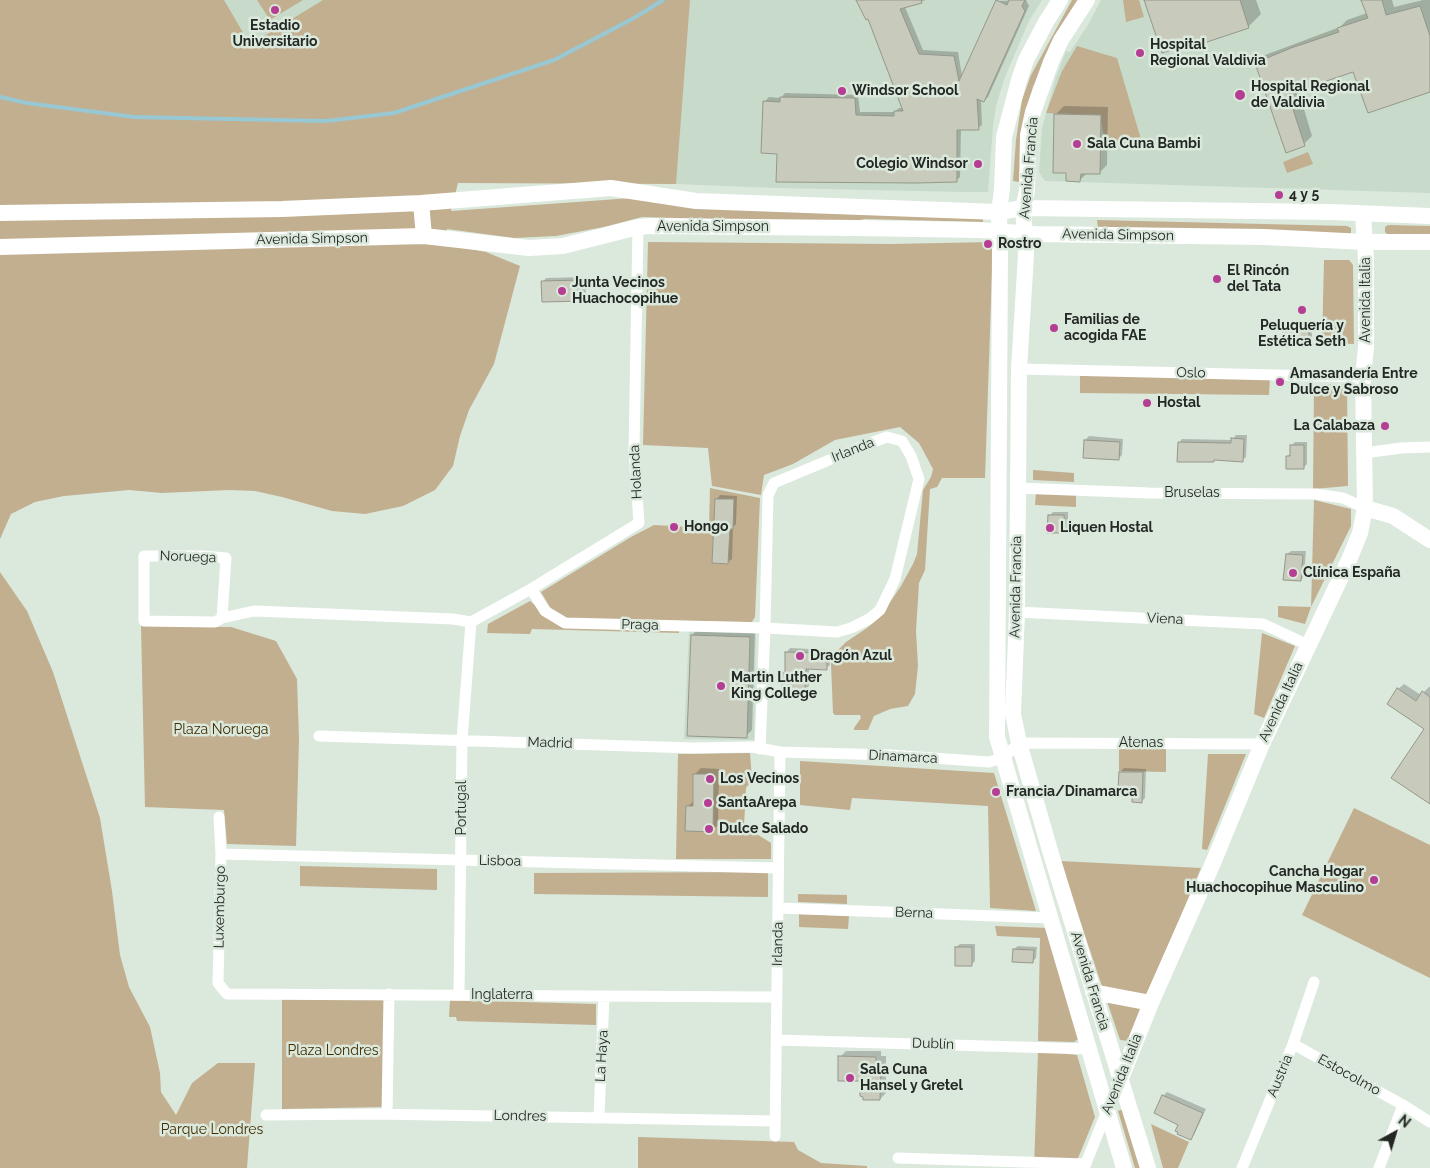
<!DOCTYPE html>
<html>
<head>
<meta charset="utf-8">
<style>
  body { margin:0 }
  #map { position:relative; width:1430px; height:1168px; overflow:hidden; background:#dbe8dc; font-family:Raleway,sans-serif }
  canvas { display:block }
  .north { position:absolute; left:1370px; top:1108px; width:50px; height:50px; -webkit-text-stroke:4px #dbe8dc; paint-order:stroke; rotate:39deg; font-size:14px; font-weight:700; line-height:20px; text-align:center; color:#232824 }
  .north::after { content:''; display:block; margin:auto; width:18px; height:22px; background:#232824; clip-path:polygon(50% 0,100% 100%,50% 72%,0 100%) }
</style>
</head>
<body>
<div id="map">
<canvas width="1430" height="1168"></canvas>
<div class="north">N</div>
</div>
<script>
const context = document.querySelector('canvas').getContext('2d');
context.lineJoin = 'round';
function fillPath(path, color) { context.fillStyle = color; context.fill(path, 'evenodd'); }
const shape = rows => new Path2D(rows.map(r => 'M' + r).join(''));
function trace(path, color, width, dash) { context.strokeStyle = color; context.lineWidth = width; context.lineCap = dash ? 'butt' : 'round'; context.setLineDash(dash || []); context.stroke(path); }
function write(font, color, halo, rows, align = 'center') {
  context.font = font + ' Raleway,sans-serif'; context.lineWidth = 5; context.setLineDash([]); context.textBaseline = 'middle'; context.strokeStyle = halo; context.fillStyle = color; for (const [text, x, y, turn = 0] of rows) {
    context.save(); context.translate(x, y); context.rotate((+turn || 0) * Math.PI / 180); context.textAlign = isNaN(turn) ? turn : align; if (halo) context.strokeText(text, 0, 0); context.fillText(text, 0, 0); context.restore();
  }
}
const built = shape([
  [0,0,1042,0,1029,21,1005,77,996,106,993,126,988,192,965,192,778,188,676,184],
  [1101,0,1430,0,1430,193,1045,181,1039,172,1042,128,1056,77,1066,51,1070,52,1088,25],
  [689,631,756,634,754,740,684,739]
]);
const green = shape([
  [0,0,224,0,245,36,264,36,323,0,690,0,676,184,458,183,451,211,632,198,983,218,983,222,865,219,846,223,642,217,604,227,556,236,514,238,447,229,444,244,486,252,520,266,494,364,469,410,460,436,453,466,435,490,403,506,365,514,332,511,282,497,255,491,229,490,162,493,129,490,64,496,35,502,11,514,0,539],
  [257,0,303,0,270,20],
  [1072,0,1080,0,1044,62,1033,87,1026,110,1022,135,1019,182,1013,181,1016,140,1022,100,1031,75],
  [1123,0,1139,0,1144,17,1126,22],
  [1077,46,1117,58,1143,146,1119,147,1103,133,1100,115,1046,113,1062,71],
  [1308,152,1313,164,1287,173,1283,162],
  [1097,220,1347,226,1351,228,1351,234,1098,228],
  [1388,225,1430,226,1430,235,1387,234,1385,232,1385,227],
  [648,242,891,244,993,242,985,478,942,478,937,487,930,489,925,570,919,583,916,631,918,666,915,694,908,706,890,709,874,716,868,730,854,730,854,728,861,718,860,715,835,715,833,713,831,664,837,651,846,642,867,628,880,617,901,586,913,564,917,554,923,490,931,477,933,469,919,443,900,427,835,440,793,464,764,475,761,495,712,486,708,448,643,445],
  [1324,260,1349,260,1353,265,1354,344,1322,343],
  [1080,371,1270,377,1269,395,1080,393],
  [1347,384,1348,486,1313,489,1314,385],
  [1033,470,1074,473,1074,482,1033,480],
  [710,488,760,498,755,617,752,622,564,619,554,614,541,592,631,537,654,525,709,528],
  [1036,491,1076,493,1076,507,1035,505],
  [1314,500,1351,509,1351,526,1311,607],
  [0,572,27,611,53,672,100,818,112,891,120,955,129,987,150,1027,160,1073,161,1092,176,1115,192,1083,218,1063,255,1063,247,1168,0,1168],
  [530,601,536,606,542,614,560,626,679,631,679,633,532,629,530,634,487,633,488,624],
  [1278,606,1311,607,1305,624,1278,617],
  [141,626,231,627,276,641,297,679,299,739,296,846,227,844,224,810,145,807],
  [1262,633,1295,646,1264,718,1254,714],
  [1119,748,1166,749,1166,772,1119,771],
  [750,753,752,780,746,788,744,826,771,843,771,859,676,859,678,754],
  [1208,754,1246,754,1207,850,1202,849],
  [800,761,994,773,1036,911,990,908,988,806,852,798,850,810,800,805],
  [1354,808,1430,845,1430,978,1302,915],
  [1060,861,1201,868,1128,1041,1120,1040],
  [300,866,437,869,437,890,300,886],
  [768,872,768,897,534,894,534,873],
  [798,894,847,895,847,904,798,902],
  [799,914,849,916,848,929,799,927],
  [995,926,1049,928,1080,1038,1074,1042,1038,1041,1040,938,997,936],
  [386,993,384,1107,282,1109,282,995],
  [450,1000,596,1004,596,1025,457,1021,456,1017,449,1017],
  [1038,1051,1077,1055,1095,1117,1074,1168,1034,1168],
  [1123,1109,1141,1168,1135,1168,1118,1111],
  [1151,1124,1189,1142,1178,1168,1163,1168],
  [638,1137,794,1142,798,1150,821,1163,867,1166,867,1168,638,1168]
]);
const shadow = shape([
  [858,0,926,0,905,7,923,50,958,52,962,76,997,1,1026,0,1029,6,988,97,984,101,981,100,982,125,978,128,961,128,960,177,956,181,779,153,765,101,769,97,781,98,785,93,858,95,860,112,894,112,899,108,903,108,869,18],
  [1145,0,1256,0,1261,14,1248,27,1200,39],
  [1363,0,1392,0,1394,7,1423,0,1430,0,1430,90,1354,71,1298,89,1312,136,1304,144,1257,63,1265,55,1340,27,1347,20,1367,13],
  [1064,106,1108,107,1107,165,1099,173,1087,173,1080,180,1067,172,1056,114],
  [585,277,586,296,582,300,543,282,546,278],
  [1288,324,1312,324,1312,338,1305,346,1284,327],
  [1236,435,1247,435,1246,457,1242,460,1215,459,1214,460,1179,443,1182,439,1232,440],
  [1089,436,1123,439,1122,455,1118,459,1085,440],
  [1295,442,1307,442,1307,464,1303,468,1287,457,1291,453,1291,446],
  [720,495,737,496,736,524,733,527,732,559,728,562,717,499],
  [1053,512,1068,512,1068,528,1064,532,1049,516],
  [1291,551,1306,551,1304,576,1301,580,1287,554],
  [698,629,755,631,752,730,746,736,692,635],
  [790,648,830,650,830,665,826,668,809,668,809,686,805,689,799,689,794,694,784,673,786,670,787,652],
  [1404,684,1421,695,1429,687,1430,687,1430,802,1426,728,1398,689],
  [701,768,719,769,718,825,712,831,687,807,694,801,695,774],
  [1124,768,1146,769,1145,798,1142,801,1120,772],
  [960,944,975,944,975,961,971,965,956,947],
  [1018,946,1037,947,1036,958,1032,962,1014,949],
  [846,1051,881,1051,881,1056,886,1056,886,1093,880,1099,840,1057],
  [1167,1092,1206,1109,1194,1135,1190,1139,1163,1096]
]);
const stream = shape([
  [0,97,27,103,134,117,326,121,394,113,554,60,634,18,663,0]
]);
const building = shape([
  [856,0,921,0,922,3,900,9,919,54,954,56,959,81,996,0,1007,5,1009,0,1025,0,1022,6,1025,11,984,102,977,99,979,130,957,130,957,182,917,183,776,182,777,154,761,153,763,101,780,102,780,97,855,98,856,115,894,116,894,111,903,111,868,19,866,20,856,0],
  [1144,0,1240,0,1249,28,1201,44,1200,41,1162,53,1144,0],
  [1361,0,1382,0,1386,15,1420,6,1430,36,1430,92,1368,113,1353,72,1288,94,1305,146,1286,153,1255,63,1291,48,1339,32,1337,28,1368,18,1361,0],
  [1054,114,1101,115,1100,174,1081,174,1080,182,1066,181,1066,173,1053,173,1054,114],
  [582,280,583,301,542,302,541,281,582,280],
  [1283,327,1309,327,1309,343,1306,343,1306,347,1283,347,1283,327],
  [1231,438,1244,439,1243,462,1214,460,1214,462,1177,462,1178,442,1226,443,1231,443,1231,438],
  [1084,440,1120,442,1119,460,1083,458,1084,440],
  [1290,445,1304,445,1304,469,1286,469,1286,456,1290,456,1290,445],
  [715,499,734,499,733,529,730,529,728,564,712,563,715,499],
  [1048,515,1064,515,1065,533,1047,533,1048,515],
  [1286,554,1303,555,1301,581,1283,580,1286,554],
  [691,635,750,637,747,738,687,736,691,635],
  [785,652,827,653,827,670,806,669,805,691,795,690,795,695,782,695,782,673,785,673,785,652],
  [1397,688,1416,701,1422,691,1430,697,1430,804,1391,778,1424,729,1387,704,1397,688],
  [1119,772,1143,772,1142,803,1132,802,1132,790,1118,789,1119,772],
  [693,774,714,774,713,832,685,831,686,806,693,806,693,774],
  [955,947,972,947,972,966,955,966,955,947],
  [1013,949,1034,950,1033,963,1012,962,1013,949],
  [838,1056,876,1057,876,1062,881,1062,880,1100,863,1100,863,1097,860,1096,860,1081,838,1081,838,1056],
  [1162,1095,1203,1113,1191,1140,1177,1134,1178,1132,1175,1131,1178,1125,1154,1113,1162,1095]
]);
const street = shape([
  [1019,369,1363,377],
  [1364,453,1401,448,1430,447],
  [1017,488,1149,493,1316,494,1343,498,1365,508],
  [531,589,545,611,565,623,765,628,837,632,851,628,869,619,880,610,895,579,919,479,911,456,902,441,887,437,865,445,774,483,768,495,765,628,760,749],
  [1017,612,1263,624,1308,645],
  [222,618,215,622,144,621,144,556,203,556,226,558,222,618,254,611,453,619,471,622],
  [471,622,531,589,639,523,634,450,638,227],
  [319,736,692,748,753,747,780,752,890,755,989,762,1003,758,1019,743,1262,744],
  [219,817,221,854,218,983,227,994,777,997],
  [221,854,778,868],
  [778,908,1050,918],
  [459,995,462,740,471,622],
  [777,1040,1090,1049],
  [1293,1044,1403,1105,1430,1122],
  [387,1114,389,994],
  [266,1115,377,1114,775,1121],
  [599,1117,604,996],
  [775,1136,780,752],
  [898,1158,1086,1164],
  [1084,1168,1107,1111],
  [1242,1168,1293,1044,1314,982],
  [1379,1168,1403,1105]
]);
const secondary = shape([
  [1060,0,1046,22,1026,60,1019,80,1004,137,1002,189,999,212,1000,251,997,737,1124,1168],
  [1087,0,1061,40,1051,62,1033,112,1028,135,1027,191,1023,208,1026,255,1019,369,1017,612,1013,714,1019,743,1051,854,1148,1168],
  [421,203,424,236],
  [0,213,282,209,421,203,611,188,696,201,999,212,1023,208,1331,212,1430,216],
  [0,247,424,236,529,248,563,246,638,227,650,226,855,228,979,230,1034,234,1264,237,1365,242,1430,242],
  [1365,508,1393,516,1430,540],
  [1093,992,1151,1003],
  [1119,1083,1151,1003,1213,863,1262,744,1349,560,1360,533,1365,508,1363,377,1366,347,1366,260,1363,214]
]);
const markers = [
  [275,10,5,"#b53d93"],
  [1140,53,5,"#b53d93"],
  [842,91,5,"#b53d93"],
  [1240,95,6,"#b53d93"],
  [1077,144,5,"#b53d93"],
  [978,164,5,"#b53d93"],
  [1279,195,5,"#b53d93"],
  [988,244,5,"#b53d93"],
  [1217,279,5,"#b53d93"],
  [562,291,5,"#b53d93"],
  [1302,310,5,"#b53d93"],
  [1054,328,5,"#b53d93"],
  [1280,382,5,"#b53d93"],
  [1147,403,5,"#b53d93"],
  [1385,426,5,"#b53d93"],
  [674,527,5,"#b53d93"],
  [1050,528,5,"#b53d93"],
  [1293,573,5,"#b53d93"],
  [800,656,5,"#b53d93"],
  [721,686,5,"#b53d93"],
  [710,779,5,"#b53d93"],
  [996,792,5,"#b53d93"],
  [708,803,5,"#b53d93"],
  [709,829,5,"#b53d93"],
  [1374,880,5,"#b53d93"],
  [850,1078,5,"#b53d93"]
];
const poiNames = [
  ["Estadio",275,26,"center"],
  ["Universitario",275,42,"center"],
  ["Hospital",1150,45],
  ["Regional Valdivia",1150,61],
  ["Hospital Regional",1251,87],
  ["de Valdivia",1251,103],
  ["Windsor School",852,91],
  ["Sala Cuna Bambi",1087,144],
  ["Colegio Windsor",968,164,"right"],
  ["4 y 5",1289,195],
  ["Rostro",998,244],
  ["El Rincón",1227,271],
  ["del Tata",1227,287],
  ["Junta Vecinos",572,283],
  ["Huachocopihue",572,299],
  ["Familias de",1064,320],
  ["acogida FAE",1064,336],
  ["Peluquería y",1302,326,"center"],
  ["Estética Seth",1302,342,"center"],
  ["Amasandería Entre",1290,374],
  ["Dulce y Sabroso",1290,390],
  ["Hostal",1157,403],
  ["La Calabaza",1375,426,"right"],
  ["Hongo",684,527],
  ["Liquen Hostal",1060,528],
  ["Clínica España",1303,573],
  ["Dragón Azul",810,656],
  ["Martin Luther",731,678],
  ["King College",731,694],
  ["Los Vecinos",720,779],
  ["Francia/Dinamarca",1006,792],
  ["SantaArepa",718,803],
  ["Dulce Salado",719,829],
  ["Cancha Hogar",1364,872,"right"],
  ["Huachocopihue Masculino",1364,888,"right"],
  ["Sala Cuna",860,1070],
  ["Hansel y Gretel",860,1086]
];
const streetNames = [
  ["Avenida Francia",1029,168,-85],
  ["Avenida Simpson",713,227],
  ["Avenida Simpson",1118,235,1],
  ["Avenida Simpson",312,239,-1],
  ["Avenida Italia",1366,300,-90],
  ["Oslo",1191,373,1],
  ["Irlanda",853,450,-22],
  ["Holanda",636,472,-93],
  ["Bruselas",1192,493],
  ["Noruega",188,557,2],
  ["Avenida Francia",1016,587,-89],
  ["Viena",1165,619,3],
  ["Praga",640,625,1],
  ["Avenida Italia",1281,702,-65],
  ["Madrid",550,743,2],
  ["Atenas",1141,743],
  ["Dinamarca",903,757,3],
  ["Portugal",462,808,-90],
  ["Lisboa",500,861,1],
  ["Luxemburgo",220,907,-89],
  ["Berna",914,913,2],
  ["Irlanda",778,944,-89],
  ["Avenida Francia",1090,981,73],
  ["Inglaterra",502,995],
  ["Dublín",933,1044,2],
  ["La Haya",602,1056,-87],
  ["Avenida Italia",1122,1074,-68],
  ["Estocolmo",1349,1075,29],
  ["Austria",1280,1076,-68],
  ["Londres",520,1116,1]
];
const parkNames = [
  ["Plaza Noruega",221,730],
  ["Plaza Londres",333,1051],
  ["Parque Londres",212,1130]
];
fillPath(built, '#c8daca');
fillPath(green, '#c1af90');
fillPath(shadow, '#0003');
trace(stream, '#97c8d4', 4);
fillPath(building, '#c8cbbc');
trace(building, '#95978a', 1);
trace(street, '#fff', 11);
trace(secondary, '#fff', 16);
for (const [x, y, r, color] of markers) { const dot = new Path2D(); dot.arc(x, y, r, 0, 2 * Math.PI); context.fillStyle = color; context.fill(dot); trace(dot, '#dbe8dc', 2); }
write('bold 14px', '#232824', '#dbe8dc', poiNames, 'left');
write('14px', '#232824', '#dbe8dc', streetNames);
write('14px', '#422d00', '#dbe8dc', parkNames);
</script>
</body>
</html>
